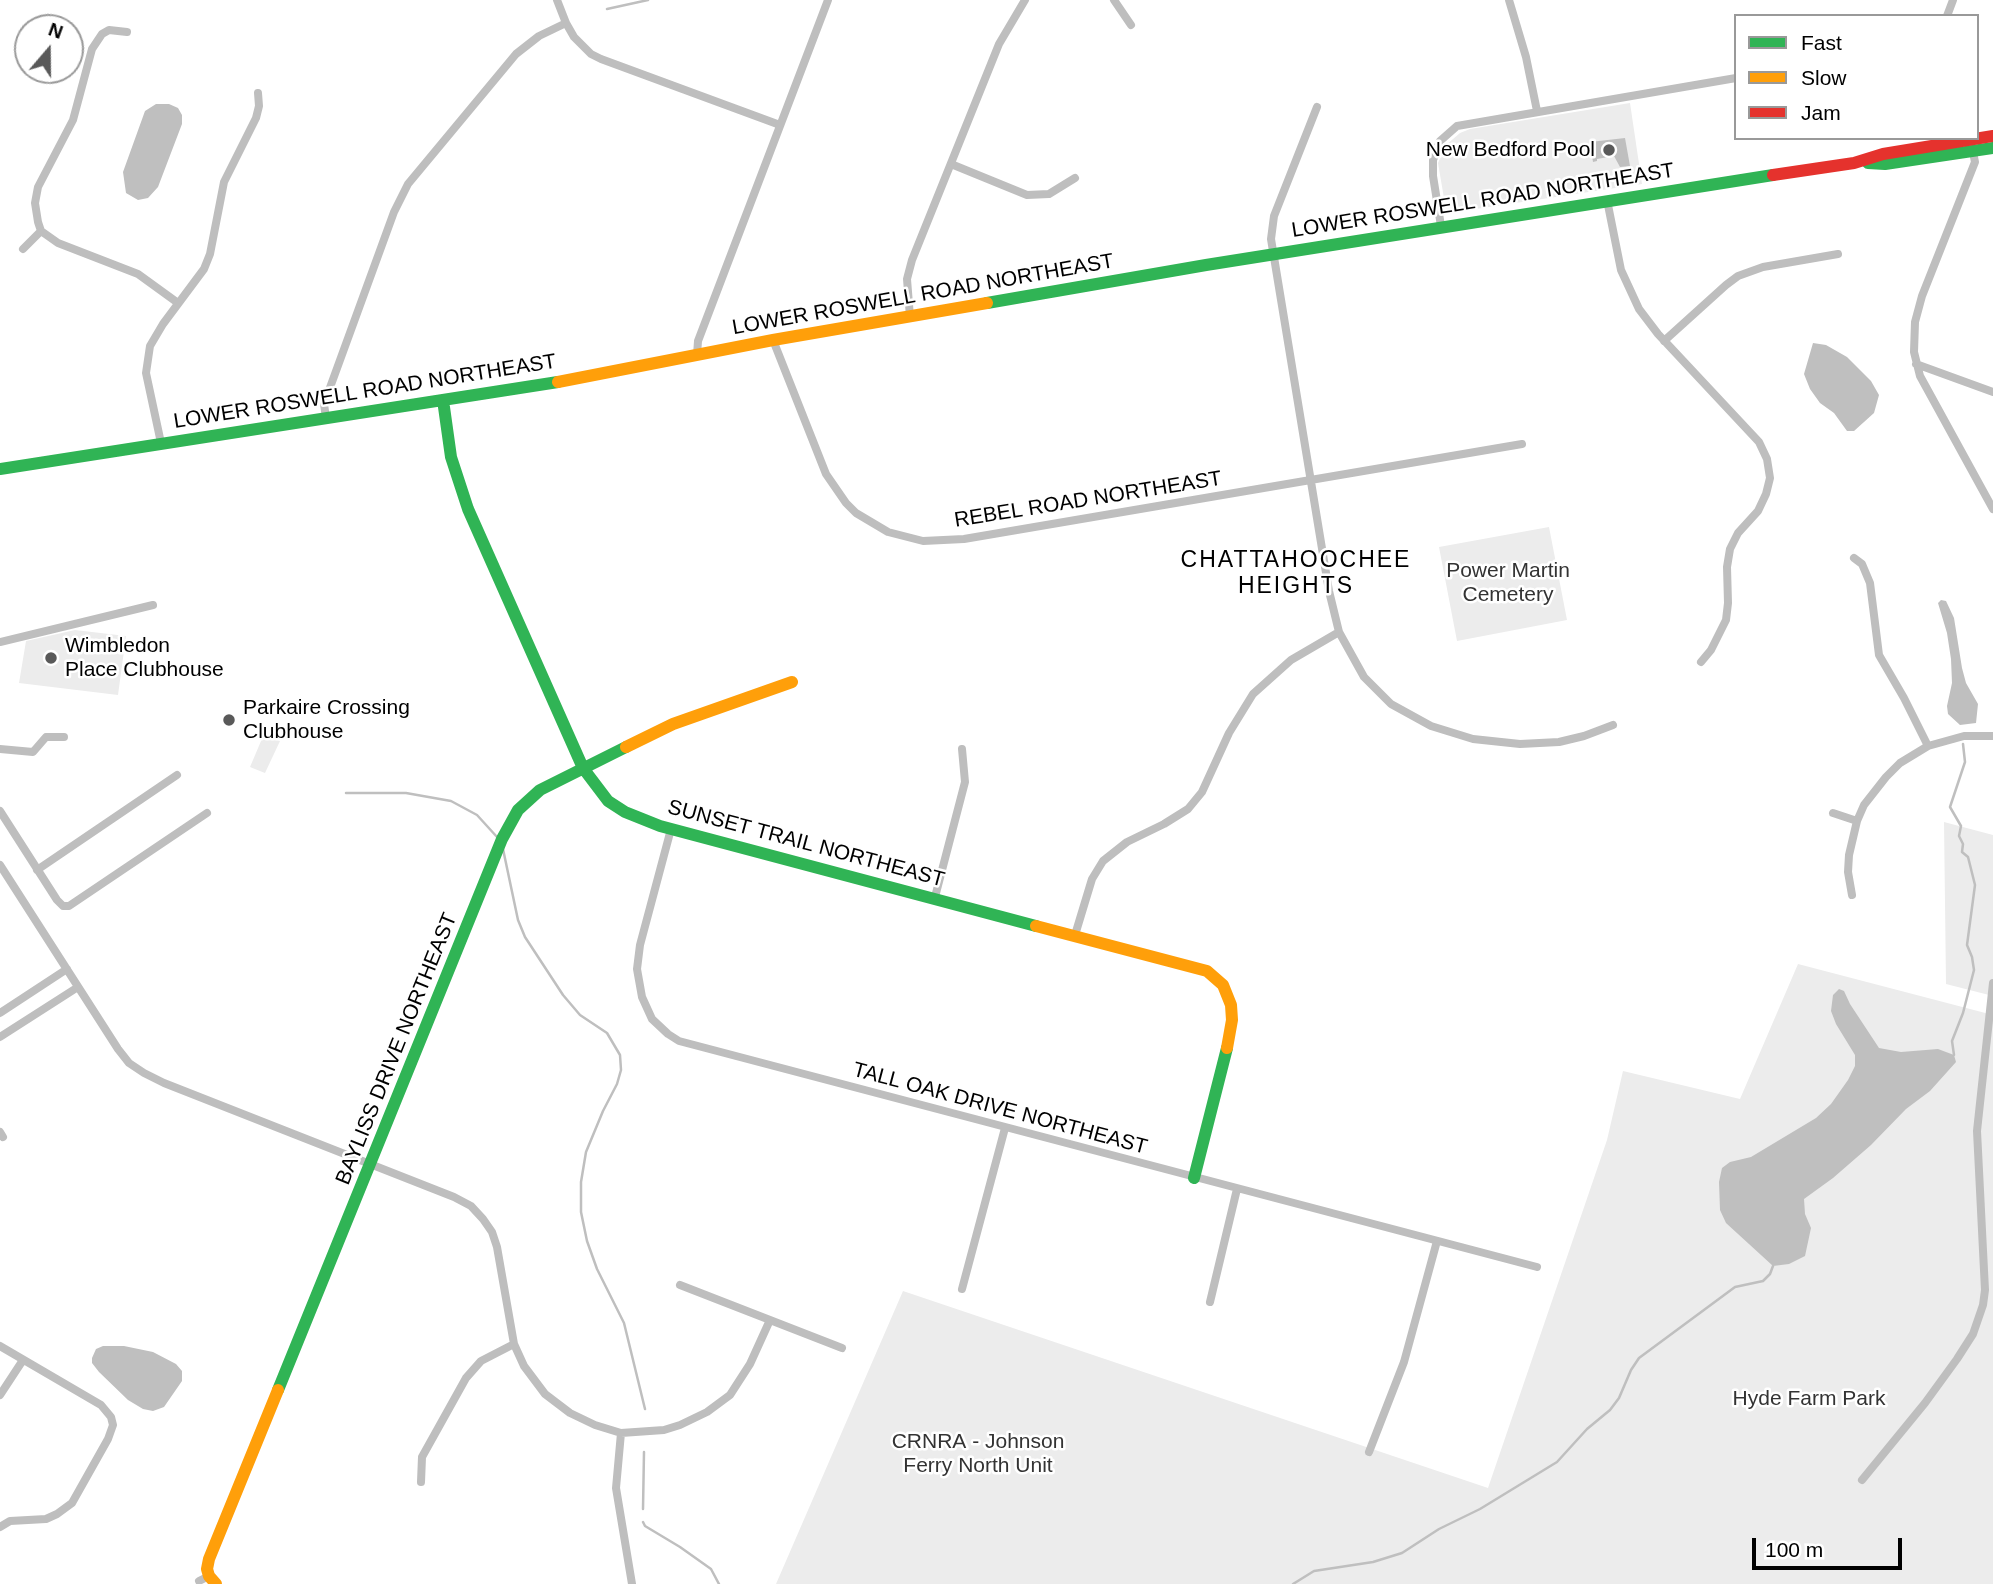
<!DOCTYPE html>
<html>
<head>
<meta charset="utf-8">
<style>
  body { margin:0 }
  #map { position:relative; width:1993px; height:1584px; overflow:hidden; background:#fff; font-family:Arial,sans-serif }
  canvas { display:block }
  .legend { position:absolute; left:1734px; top:14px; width:245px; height:126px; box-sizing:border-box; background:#fff; border:2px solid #999; margin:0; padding:9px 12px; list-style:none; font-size:21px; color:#000 }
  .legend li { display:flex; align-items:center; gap:14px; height:35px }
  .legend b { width:35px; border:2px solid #999 }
  .north { position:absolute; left:14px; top:14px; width:70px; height:70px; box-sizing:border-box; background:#fff; border:2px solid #999; border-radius:50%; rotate:20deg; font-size:19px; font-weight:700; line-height:28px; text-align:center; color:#000 }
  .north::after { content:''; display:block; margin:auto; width:24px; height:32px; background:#595959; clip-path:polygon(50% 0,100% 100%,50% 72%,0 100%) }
  .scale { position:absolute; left:1752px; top:1538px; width:150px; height:32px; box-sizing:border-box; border:4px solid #000; border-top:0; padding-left:9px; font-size:21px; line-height:24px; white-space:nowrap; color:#000; -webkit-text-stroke:5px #fff; paint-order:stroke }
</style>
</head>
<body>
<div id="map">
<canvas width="1993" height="1584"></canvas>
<ul class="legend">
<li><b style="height:9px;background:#30b455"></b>Fast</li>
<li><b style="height:9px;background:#ff9f0a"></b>Slow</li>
<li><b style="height:9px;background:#e5322d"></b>Jam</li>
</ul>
<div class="north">N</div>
<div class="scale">100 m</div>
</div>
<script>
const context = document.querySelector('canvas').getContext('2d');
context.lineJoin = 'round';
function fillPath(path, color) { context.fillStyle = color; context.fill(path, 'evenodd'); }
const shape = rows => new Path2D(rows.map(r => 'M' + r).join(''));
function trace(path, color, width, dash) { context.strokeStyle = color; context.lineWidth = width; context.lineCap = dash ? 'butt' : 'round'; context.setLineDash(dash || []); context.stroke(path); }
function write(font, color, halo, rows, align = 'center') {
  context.font = font + ' Arial,sans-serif'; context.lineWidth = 5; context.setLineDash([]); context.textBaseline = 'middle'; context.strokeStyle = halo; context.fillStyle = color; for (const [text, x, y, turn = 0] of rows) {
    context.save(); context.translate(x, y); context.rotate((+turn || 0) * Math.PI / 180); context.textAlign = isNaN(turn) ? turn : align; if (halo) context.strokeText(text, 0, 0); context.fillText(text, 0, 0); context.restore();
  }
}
const green = shape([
  [1630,103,1642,184,1449,213,1446,210,1438,163,1446,145,1460,133,1470,129],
  [1549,527,1567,620,1457,641,1439,547],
  [75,630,126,636,118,695,19,683,26,641],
  [264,734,280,741,265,773,250,767],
  [1944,822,1993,835,1993,996,1946,984],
  [1798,964,1993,1015,1993,1584,776,1584,903,1291,1488,1488,1607,1140,1623,1071,1740,1099]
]);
const water = shape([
  [156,104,169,104,178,108,182,115,182,124,158,187,148,198,138,200,126,193,123,172,145,111],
  [1625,138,1630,166,1620,167,1614,156,1597,159,1597,161,1593,162,1590,142],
  [1813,343,1826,345,1847,357,1871,381,1879,395,1874,413,1854,431,1847,431,1834,413,1820,403,1810,389,1804,374],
  [1941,600,1946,601,1954,618,1962,668,1966,683,1978,704,1976,723,1960,725,1948,714,1947,706,1952,683,1951,659,1947,633,1938,603],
  [1839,989,1844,991,1850,1004,1879,1048,1901,1052,1938,1049,1954,1055,1956,1062,1930,1091,1906,1109,1871,1145,1833,1178,1804,1199,1805,1214,1811,1228,1805,1256,1789,1264,1773,1266,1726,1223,1720,1210,1719,1182,1722,1168,1730,1162,1751,1157,1816,1118,1831,1104,1848,1080,1855,1066,1855,1055,1836,1024,1831,1011,1833,995],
  [103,1346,124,1346,153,1352,176,1364,182,1371,182,1381,164,1407,153,1411,143,1409,128,1400,99,1372,92,1363,92,1358,96,1349]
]);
const stream = shape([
  [607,9,648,0],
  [346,793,406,793,451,801,477,815,497,837],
  [503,849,518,920,525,937,563,995,580,1015,607,1033,620,1055,621,1070,617,1084,603,1111,586,1152,581,1182,581,1212,587,1241,597,1269,624,1323,645,1409],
  [1954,1055,1952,1041,1963,1013,1974,970,1972,957,1967,945,1975,885,1968,857,1962,852,1963,844,1959,836,1961,826,1950,807,1965,762,1963,744],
  [643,1509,644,1452],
  [643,1522,645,1526,680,1547,711,1569,719,1584],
  [1293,1584,1314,1571,1373,1562,1402,1553,1439,1529,1480,1509,1557,1462,1587,1429,1610,1410,1619,1398,1631,1370,1639,1358,1735,1287,1763,1281,1770,1274,1773,1266]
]);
const street = shape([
  [557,0,566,23,574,37,591,54,601,59,780,125],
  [1114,0,1131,25],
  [1509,0,1526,57,1537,111],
  [1947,16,1953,0],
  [127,32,109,30,102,34,92,49,73,120,38,187,35,203,38,222,41,231,58,243,138,274,178,303],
  [1317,107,1274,216,1271,239,1329,591,1339,632,1364,677,1391,704,1431,726,1473,739,1520,744,1559,742,1584,736,1613,725],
  [1972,147,1975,162,1922,296,1915,322,1914,352,1920,376,1993,509],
  [951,164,1027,195,1049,194,1075,178],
  [1607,200,1621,270,1639,309,1658,334,1759,442,1767,459,1770,478,1766,494,1758,511,1738,533,1730,549,1727,567,1728,603,1726,620,1711,650,1701,662],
  [1441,226,1433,176,1433,160,1440,141,1457,126,1736,78],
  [23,249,41,231],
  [910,317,907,279,912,260,999,44,1025,0],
  [773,340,826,474,846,503,856,513,888,532,923,541,964,539,1522,444],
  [1664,341,1726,285,1738,276,1763,267,1838,254],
  [697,355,698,341,828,0],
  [1916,364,1993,392],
  [326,418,324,404,394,212,408,184,516,54,539,36,566,23],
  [161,443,146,373,150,346,163,324,204,269,210,254,224,182,256,118,259,106,258,93],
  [1854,558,1862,564,1870,583,1879,655,1904,698,1928,746],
  [0,642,153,605],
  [0,749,33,752,46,737,64,737],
  [0,811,57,900,63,906,69,906,207,813],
  [1833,813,1857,821],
  [671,829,640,945,637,969,642,997,652,1019,668,1034,679,1041,1537,1267],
  [0,865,118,1049,129,1063,144,1073,164,1083,454,1197,471,1206,483,1219,492,1232,497,1247,514,1344,524,1366,545,1394,570,1413,595,1425,621,1433,664,1430,680,1425,707,1412,730,1395,750,1364,770,1320],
  [37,870,177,775],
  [1852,895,1848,872,1849,855,1857,821,1864,805,1886,777,1900,763,1928,746,1964,736,1993,736],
  [935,897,965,782,962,749],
  [1075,935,1092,879,1103,861,1127,842,1164,824,1188,809,1202,792,1229,733,1253,694,1291,660,1339,632],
  [0,1013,67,969],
  [0,1037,78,987],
  [0,1132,3,1137],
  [680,1285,842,1348],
  [962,1289,1005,1128],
  [1210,1302,1237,1189],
  [0,1346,101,1405,111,1417,113,1425,108,1439,72,1503,57,1514,46,1519,10,1521,0,1527],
  [0,1395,23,1360],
  [621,1433,616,1488,632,1584],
  [1369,1452,1404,1362,1437,1241],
  [1862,1480,1925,1403,1957,1359,1973,1334,1983,1305,1985,1290,1977,1131,1993,983],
  [421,1482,422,1457,466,1378,481,1361,514,1344],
  [199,1581,209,1576]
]);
const fast = shape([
  [1868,163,1885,164,1993,148],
  [987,303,1206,265,1773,175],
  [443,400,451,457,468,509,583,768,608,801,625,812,660,826,1036,926],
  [0,469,558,382],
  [1194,1178,1227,1048],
  [278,1390,502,839,518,810,540,790,626,747]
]);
const slow = shape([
  [558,382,773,340,987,303],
  [626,747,673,724,792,682],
  [1036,926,1207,971,1223,985,1231,1005,1232,1020,1227,1048],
  [216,1584,209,1576,207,1569,209,1559,278,1390]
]);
const jam = shape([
  [1773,175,1854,163,1883,154,1993,136]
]);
const markers = [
  [1609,150,7,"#595959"],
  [51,658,7,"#595959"],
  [229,720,7,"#595959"]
];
const poiNames = [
  ["New Bedford Pool",1595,150,"right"],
  ["Wimbledon",65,646],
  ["Place Clubhouse",65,670],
  ["Parkaire Crossing",243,708],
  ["Clubhouse",243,732]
];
const streetNames = [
  ["LOWER ROSWELL ROAD NORTHEAST",1483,201,-9],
  ["LOWER ROSWELL ROAD NORTHEAST",923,295,-10],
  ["LOWER ROSWELL ROAD NORTHEAST",365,392,-9],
  ["REBEL ROAD NORTHEAST",1088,500,-9],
  ["SUNSET TRAIL NORTHEAST",806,844,15],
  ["BAYLISS DRIVE NORTHEAST",397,1049,-68],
  ["TALL OAK DRIVE NORTHEAST",1000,1109,15]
];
const parkNames = [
  ["Power Martin",1508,571],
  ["Cemetery",1508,595],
  ["Hyde Farm Park",1809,1399],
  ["CRNRA - Johnson",978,1442],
  ["Ferry North Unit",978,1466]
];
const neighbourhoodNames = [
  ["CHATTAHOOCHEE",1296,561],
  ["HEIGHTS",1296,587]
];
fillPath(green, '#ececec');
fillPath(water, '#bfbfbf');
trace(stream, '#bfbfbf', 2.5);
trace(street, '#bebebe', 8);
trace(fast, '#30b455', 12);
trace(slow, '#ff9f0a', 12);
trace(jam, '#e5322d', 12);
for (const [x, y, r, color] of markers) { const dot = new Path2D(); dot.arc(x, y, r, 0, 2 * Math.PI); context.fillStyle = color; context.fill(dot); trace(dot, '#fff', 2.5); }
write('21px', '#000', '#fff', poiNames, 'left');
write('21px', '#000', '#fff', streetNames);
write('21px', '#333', '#fff', parkNames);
context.letterSpacing = '2px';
write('23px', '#000', '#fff', neighbourhoodNames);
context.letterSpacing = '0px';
</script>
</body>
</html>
